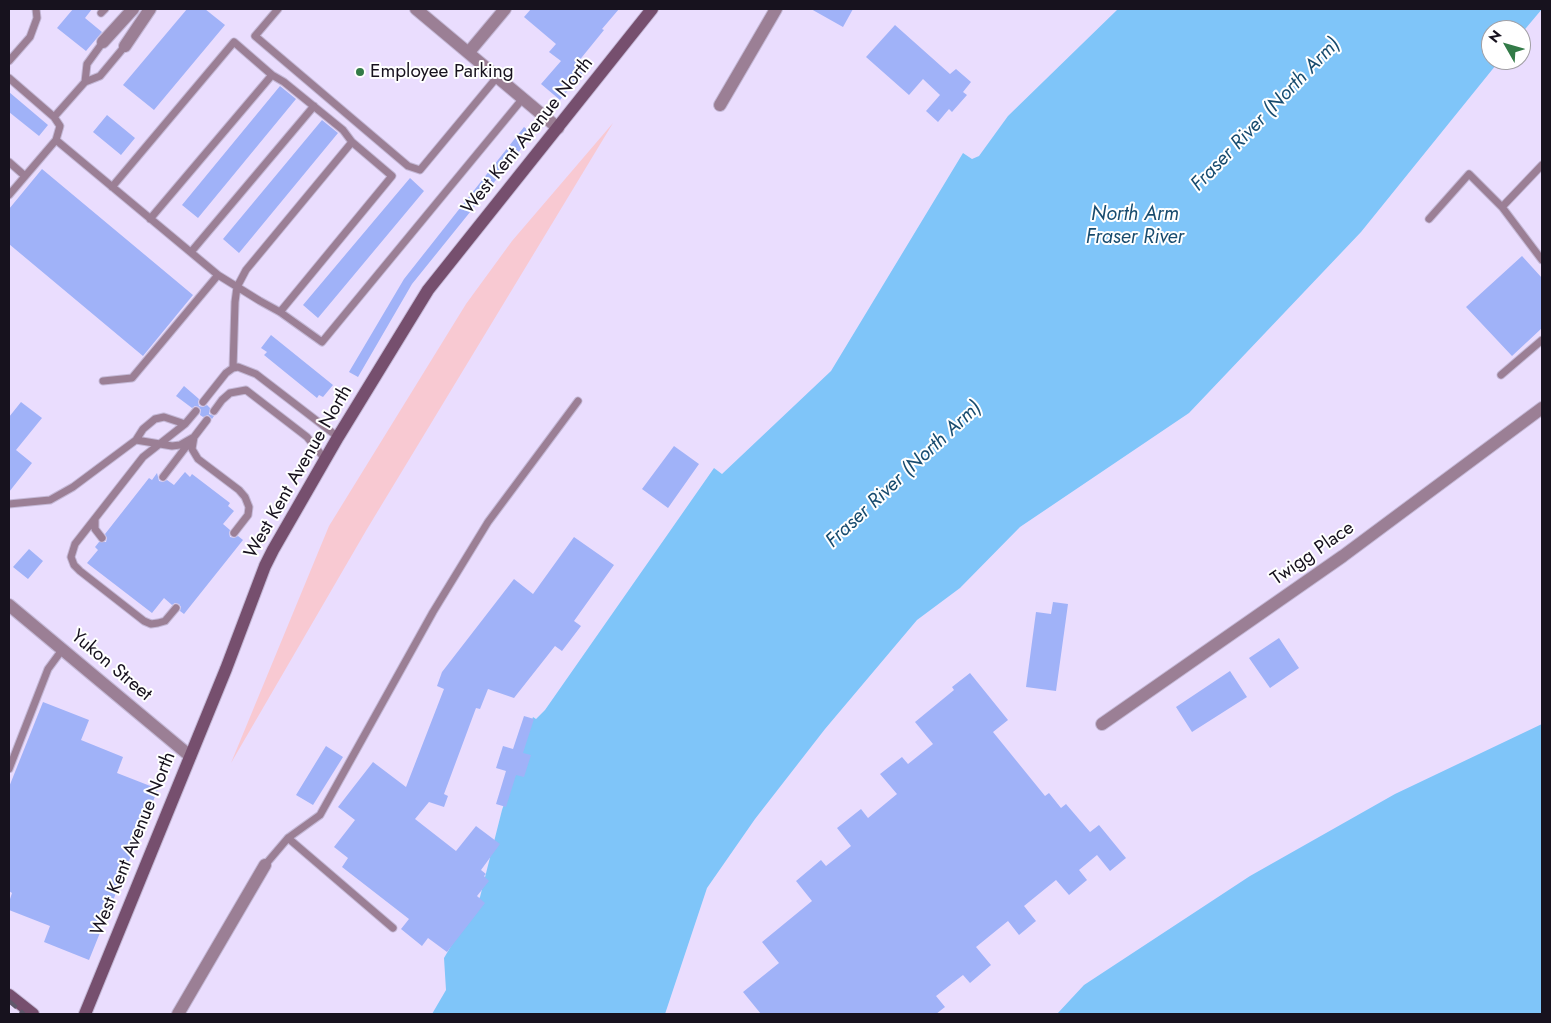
<!DOCTYPE html>
<html>
<head>
<meta charset="utf-8">
<style>
  body { margin:0 }
  #map { position:relative; width:1551px; height:1023px; overflow:hidden; background:#eaddfe; font-family:Jost,sans-serif }
  canvas { display:block }
  .frame { position:absolute; inset:0; border:10px solid #17121e; pointer-events:none }
  .north { position:absolute; left:1481px; top:20px; width:50px; height:50px; box-sizing:border-box; background:#fff; border:1px solid #a2a0a5; border-radius:50%; rotate:308deg; font-size:14px; font-weight:700; line-height:20px; text-align:center; color:#17121e }
  .north::after { content:''; display:block; margin:auto; width:18px; height:22px; background:#337b48; clip-path:polygon(50% 0,100% 100%,50% 72%,0 100%) }
</style>
</head>
<body>
<div id="map">
<canvas width="1551" height="1023"></canvas>
<div class="frame"></div>
<div class="north">N</div>
</div>
<script>
const context = document.querySelector('canvas').getContext('2d');
context.lineJoin = 'round';
function fillPath(path, color) { context.fillStyle = color; context.fill(path, 'evenodd'); }
const shape = rows => new Path2D(rows.map(r => 'M' + r).join(''));
function trace(path, color, width, dash) { context.strokeStyle = color; context.lineWidth = width; context.lineCap = dash ? 'butt' : 'round'; context.setLineDash(dash || []); context.stroke(path); }
function write(font, color, halo, rows, align = 'center') {
  context.font = font + ' Jost,sans-serif'; context.lineWidth = 4; context.setLineDash([]); context.textBaseline = 'middle'; context.strokeStyle = halo; context.fillStyle = color; for (const [text, x, y, turn = 0] of rows) {
    context.save(); context.translate(x, y); context.rotate((+turn || 0) * Math.PI / 180); context.textAlign = isNaN(turn) ? turn : align; if (halo) context.strokeText(text, 0, 0); context.fillText(text, 0, 0); context.restore();
  }
}
const green = shape([
  [613,123,367,529,231,763,329,526,466,304,512,241]
]);
const water = shape([
  [1118,9,1542,9,1521,34,1521,30,1491,30,1491,60,1500,60,1361,232,1189,413,1020,527,960,588,917,620,825,729,755,819,707,888,665,1014,432,1014,446,990,444,958,480,897,502,810,533,717,536,719,545,710,714,468,722,474,831,371,963,153,972,159,979,156,1008,116],
  [1542,724,1542,1014,1057,1014,1084,985,1250,876,1395,794]
]);
const building = shape([
  [73,9,92,9,85,18,102,32,86,51,57,28],
  [187,9,205,9,225,25,154,110,123,85],
  [531,9,619,9,602,29,604,30,578,62,586,69,560,100,541,84,561,61,549,52,556,44,524,17],
  [811,9,853,9,843,27],
  [895,25,950,74,956,69,971,82,963,92,967,95,952,112,949,109,938,122,926,111,940,95,923,79,909,95,866,57],
  [280,86,296,99,198,218,182,205],
  [9,92,48,125,39,136,9,112],
  [107,115,135,138,121,155,93,132],
  [322,120,338,133,239,253,223,239],
  [524,127,533,134,412,284,358,377,349,372,404,279],
  [42,169,193,295,143,356,9,244,9,209],
  [410,178,424,191,318,318,303,305],
  [1522,256,1542,278,1542,328,1512,356,1466,307],
  [271,335,333,385,323,397,319,395,317,398,264,355,267,352,261,348],
  [184,386,199,399,198,402,199,406,203,407,207,405,210,408,209,414,214,416,212,419,208,415,203,417,200,415,201,410,199,407,195,406,192,408,176,396],
  [21,402,42,418,16,450,32,463,9,492,9,417],
  [674,446,699,464,668,508,642,489],
  [185,472,190,477,192,474,230,503,228,506,234,511,223,524,230,530,229,533,230,537,234,538,238,536,243,540,184,614,180,611,181,607,179,604,175,603,172,605,164,598,152,613,87,563,98,550,95,547,99,542,106,542,107,538,105,534,149,478,152,480,157,473,159,481,163,482,167,480,174,485],
  [574,537,614,565,574,621,581,626,562,651,555,646,514,698,488,689,480,709,476,708,444,794,448,796,444,807,429,802,415,819,456,851,476,826,500,844,481,870,486,874,484,876,489,881,477,896,485,903,475,916,447,952,428,938,422,946,401,929,409,919,342,867,348,858,334,847,355,820,338,807,373,762,406,787,444,689,437,686,442,672,514,579,533,594],
  [29,549,43,561,28,579,13,567],
  [1053,602,1068,604,1056,691,1026,687,1036,612,1051,614],
  [1279,638,1299,668,1270,688,1249,658],
  [1230,671,1247,697,1192,732,1176,707],
  [970,673,1008,720,993,732,1045,796,1049,793,1061,808,1066,804,1090,832,1099,825,1126,858,1110,871,1097,855,1079,870,1087,880,1069,895,1056,880,1024,906,1036,921,1019,935,1008,921,976,947,991,965,970,983,963,975,936,996,945,1007,936,1014,761,1014,743,992,779,963,762,942,812,901,796,881,821,860,826,866,851,846,837,828,861,809,868,818,897,794,880,774,902,757,908,764,933,744,915,722,954,690,952,687],
  [43,702,89,720,81,740,123,757,117,773,158,789,89,960,44,942,50,926,9,910,9,902,12,893,9,891,9,787],
  [524,716,534,719,523,753,531,755,524,777,516,775,506,807,496,804,506,771,496,768,503,746,513,749],
  [326,746,343,757,313,805,296,795]
]);
const lane = shape([
  [278,9,255,36,408,166,420,170,498,76],
  [101,13,105,9],
  [9,61,30,37,37,18,36,9],
  [272,75,284,82,343,130,352,142],
  [9,78,54,117,60,126,56,140,9,195],
  [85,82,87,64,103,42],
  [54,117,85,82,100,76,125,46],
  [56,140,218,275,260,301,280,312,322,342,524,97],
  [9,162,25,176],
  [112,187,234,42,272,75,150,219],
  [1502,207,1542,260],
  [1429,219,1469,174,1502,207,1542,165],
  [191,252,314,106],
  [233,368,235,302,237,287,246,270,352,142,392,176,280,312],
  [1501,375,1542,340],
  [103,381,132,378,218,275],
  [203,402,226,373,233,368,238,367,256,374,338,437],
  [214,411,222,400,230,393,246,390,307,437,325,459],
  [207,420,194,437,192,449,198,459,239,490,245,497,249,507,248,515,234,533],
  [136,440,172,446,180,445,194,437],
  [163,477,192,439],
  [9,504,50,500,73,487,136,440,143,429,155,419,164,417,185,424],
  [95,519,95,529,102,538],
  [176,608,165,621,158,623,151,624,144,621,80,571,74,565,71,557,75,544,143,457,185,424,196,411],
  [9,769,48,669,62,650],
  [288,838,393,928],
  [265,865,288,838,320,815,433,612,488,522,578,401]
]);
const street = shape([
  [416,9,558,128],
  [103,42,133,9],
  [125,46,150,9],
  [469,52,505,9],
  [720,105,776,9],
  [9,605,190,756],
  [1102,724,1343,556,1542,408],
  [178,1014,265,865]
]);
const secondary = shape([
  [9,995,33,1014],
  [85,1014,226,669,265,566,273,550,338,437,428,290,652,9]
]);
const rail = shape([
  [9,1001,24,1014]
]);
const markers = [
  [360,72,5,"#337b48"]
];
const poiNames = [
  ["Employee Parking",370,72]
];
const streetNames = [
  ["West Kent Avenue North",528,136,-51],
  ["West Kent Avenue North",299,472,-60],
  ["Twigg Place",1313,554,-35],
  ["Yukon Street",111,666,40],
  ["West Kent Avenue North",134,844,-68]
];
const waterNames = [
  ["Fraser River (North Arm)",1266,115,-46],
  ["North Arm",1135,215],
  ["Fraser River",1135,238],
  ["Fraser River (North Arm)",904,475,-43]
];
fillPath(green, '#f8c9d2');
fillPath(water, '#7fc5f9');
fillPath(building, '#a0b2f8');
trace(lane, '#c4b8d6', 9);
trace(street, '#c4b8d6', 14);
trace(secondary, '#c4b8d6', 14);
trace(lane, '#9b7f95', 7);
trace(street, '#9b7f95', 12);
trace(secondary, '#764f6e', 12);
trace(rail, '#60596c', 4, [10, 5]);
for (const [x, y, r, color] of markers) { const dot = new Path2D(); dot.arc(x, y, r, 0, 2 * Math.PI); context.fillStyle = color; context.fill(dot); trace(dot, '#fff', 2); }
write('19px', '#17121e', '#fff', poiNames, 'left');
write('19px', '#17121e', '#fff', streetNames);
write('italic 20px', '#184c6f', '#fff', waterNames);
</script>
</body>
</html>
